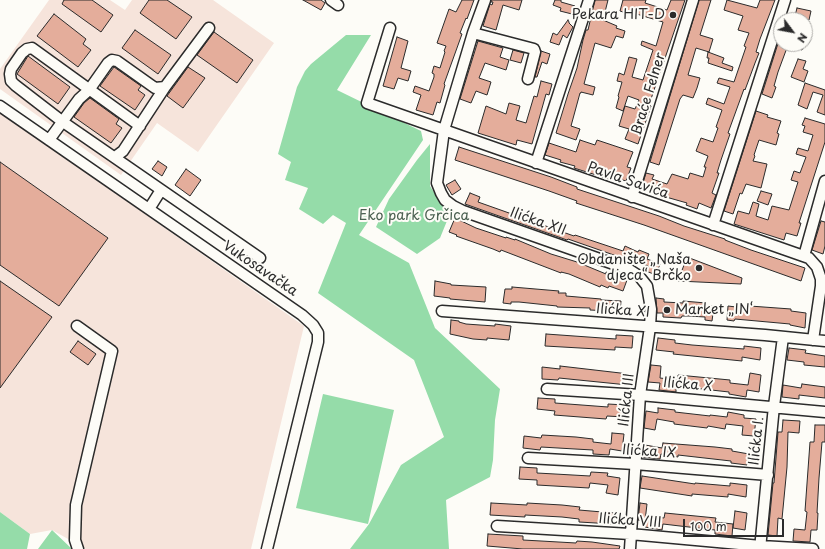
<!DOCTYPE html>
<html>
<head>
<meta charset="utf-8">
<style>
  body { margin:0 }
  #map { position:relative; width:825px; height:549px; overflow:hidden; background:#fdfcf7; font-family:"Playpen Sans",sans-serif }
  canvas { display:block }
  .north { position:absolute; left:773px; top:12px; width:40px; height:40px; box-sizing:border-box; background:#fdfcf7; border:1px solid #a9a8a5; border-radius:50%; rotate:122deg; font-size:11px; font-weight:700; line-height:16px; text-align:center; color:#2b2b2b }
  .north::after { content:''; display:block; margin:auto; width:14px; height:18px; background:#2b2b2b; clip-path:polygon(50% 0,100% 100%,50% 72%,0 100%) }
  .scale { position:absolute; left:683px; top:519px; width:101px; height:18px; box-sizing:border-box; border:2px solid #2b2b2b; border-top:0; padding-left:5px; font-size:12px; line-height:14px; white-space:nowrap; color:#2b2b2b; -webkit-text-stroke:3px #fdfcf7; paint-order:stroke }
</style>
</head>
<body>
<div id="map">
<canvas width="825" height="549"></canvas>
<div class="north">N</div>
<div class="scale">100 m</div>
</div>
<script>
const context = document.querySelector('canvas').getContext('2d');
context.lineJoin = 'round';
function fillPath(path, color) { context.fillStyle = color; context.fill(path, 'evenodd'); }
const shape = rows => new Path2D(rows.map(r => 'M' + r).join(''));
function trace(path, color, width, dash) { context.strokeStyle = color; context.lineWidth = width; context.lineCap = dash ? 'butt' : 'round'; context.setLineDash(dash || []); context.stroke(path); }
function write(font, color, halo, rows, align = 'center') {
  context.font = font + ' "Playpen Sans",sans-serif'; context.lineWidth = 4; context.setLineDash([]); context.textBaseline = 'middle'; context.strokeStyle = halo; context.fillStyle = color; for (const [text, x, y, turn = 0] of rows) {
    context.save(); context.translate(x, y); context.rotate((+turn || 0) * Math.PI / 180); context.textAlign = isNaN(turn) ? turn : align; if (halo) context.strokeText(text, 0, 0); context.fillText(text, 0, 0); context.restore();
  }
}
const built = shape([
  [49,0,110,0,125,10,132,0,213,0,274,43,198,152,157,123,121,175,0,89,0,69],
  [0,112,304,326,251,549,86,549,52,530,30,534,0,512]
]);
const green = shape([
  [346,35,371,35,337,90,421,131,423,140,359,235,409,263,435,328,500,389,495,420,493,460,490,477,446,500,449,549,350,549,369,524,401,465,444,437,414,360,318,293,346,223,333,215,323,224,299,209,308,188,285,180,291,162,278,154,297,87,305,71,311,64],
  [430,144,430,186,449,216,440,238,417,254,376,227,389,199,417,160],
  [323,394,394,410,368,524,296,508],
  [0,512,30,534,27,549,0,549],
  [52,530,72,549,38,549]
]);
const building = shape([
  [64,0,92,0,113,15,101,32,62,4,64,0],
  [149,0,167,0,192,17,176,39,140,13,149,0],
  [303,0,321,0,325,3,321,10,303,0],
  [462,0,474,0,467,19,466,18,460,33,462,34,444,84,445,85,440,103,437,102,433,115,416,110,421,95,413,92,415,86,429,91,434,77,434,74,432,73,434,66,440,68,445,52,444,51,446,46,437,43,449,9,456,12,462,0],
  [491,0,522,0,519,10,503,5,496,30,483,26,490,4,492,5,493,2,491,2,491,0],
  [555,0,561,0,561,2,575,6,572,14,560,11,561,8,553,5,555,0],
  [595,0,608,0,603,20,617,26,616,28,625,31,623,38,616,36,611,48,595,43,584,84,595,87,593,95,581,92,581,93,580,93,571,126,580,129,576,140,556,133,568,94,577,68,583,40,586,30,588,30,595,0],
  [623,0,646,0,645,3,667,10,671,0,685,0,653,93,649,105,651,106,638,144,625,139,629,129,619,126,625,106,635,109,639,100,628,96,623,111,616,108,619,97,618,96,622,82,617,81,619,73,624,75,629,57,637,59,632,77,643,80,653,50,641,45,642,41,656,46,663,22,630,12,629,14,620,11,623,0],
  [699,0,711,0,700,35,713,39,709,52,696,48,688,75,700,78,697,88,693,98,683,95,680,99,659,165,650,162,699,0],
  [727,0,757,8,760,0,775,0,760,39,756,52,759,53,755,63,745,90,744,89,728,133,730,134,721,160,717,173,719,173,712,193,716,195,711,208,699,203,697,209,686,205,687,203,652,193,653,189,642,186,646,173,654,175,652,179,667,184,672,174,688,179,690,173,703,177,706,167,704,167,708,156,696,151,701,138,713,142,718,128,716,127,722,110,706,104,708,98,724,104,730,87,717,83,719,78,734,82,746,47,744,46,749,33,738,30,743,16,724,10,727,0],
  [797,8,811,11,809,20,794,20,797,8],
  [54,14,86,39,83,44,91,50,78,67,37,36,54,14],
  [568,20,569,22,569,23,573,27,567,38,563,35,559,45,550,42,553,33,557,35,568,20],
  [135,30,171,55,158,74,122,48,135,30],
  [214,32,253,60,237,83,197,55,214,32],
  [781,34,781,44,804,44,802,50,788,45,778,72,774,86,776,87,772,98,762,94,781,34],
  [397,37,408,41,401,68,411,71,408,81,398,78,394,89,383,86,397,37],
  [478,41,503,48,500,57,509,60,506,70,485,63,479,78,491,82,487,95,476,91,471,103,460,99,478,41],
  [513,50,524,53,521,63,510,60,513,50],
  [541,51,550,54,547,64,542,62,537,77,535,77,541,51],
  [708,52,724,58,722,63,733,67,732,71,708,63,709,58,707,58,708,52],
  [28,56,70,87,58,104,17,74,28,56],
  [798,59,806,61,803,69,808,71,804,82,791,77,798,59],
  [114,67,141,86,138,90,145,95,135,110,100,86,114,67],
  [188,67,205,78,183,108,167,96,188,67],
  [541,81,552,84,549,95,546,94,532,144,517,140,516,145,478,133,486,106,506,114,509,103,520,106,516,120,526,123,534,96,537,97,541,81],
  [805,83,825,90,825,115,817,112,823,95,813,92,807,109,798,105,805,83],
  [90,98,119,119,116,124,122,128,111,143,74,117,84,103,90,98],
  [756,111,768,115,767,117,781,121,777,133,779,134,776,145,759,140,754,155,755,156,753,161,767,164,761,188,746,184,742,194,740,193,733,214,724,211,756,111],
  [805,118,825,124,825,142,799,223,801,223,797,236,786,233,784,240,734,224,738,211,749,214,753,202,759,204,756,216,768,220,772,206,789,210,798,182,791,180,794,171,800,173,806,157,796,154,798,148,808,151,813,135,803,132,805,126,802,125,805,118],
  [580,140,595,145,597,140,633,152,627,167,631,168,626,181,613,177,612,180,574,168,575,166,560,162,561,160,545,155,549,143,576,152,580,140],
  [459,147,551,177,577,187,577,189,659,216,684,226,725,239,725,240,751,250,805,268,801,281,644,225,576,203,577,201,549,191,455,160,459,147],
  [158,161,167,167,162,176,152,169,158,161],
  [0,162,108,238,59,306,0,265,0,162],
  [186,169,201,180,190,196,175,185,186,169],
  [455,180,461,189,452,195,446,185,455,180],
  [761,191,772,194,768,205,757,201,761,191],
  [470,193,480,197,478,202,574,236,575,235,623,251,625,246,638,252,639,250,649,254,647,259,660,264,656,275,646,271,648,266,631,259,631,261,568,239,567,240,465,204,470,193],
  [455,218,476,228,506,238,506,237,515,240,515,239,551,254,577,262,606,274,606,272,627,280,623,291,609,286,608,288,601,285,600,287,569,274,561,272,561,273,501,250,500,252,493,249,456,236,457,235,449,232,455,218],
  [821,221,825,222,825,246,823,254,812,250,821,221],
  [687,257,742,278,741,284,678,281,687,257],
  [0,281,52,317,0,388,0,281],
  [435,281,451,284,451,285,486,287,485,302,450,299,450,298,434,296,435,281],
  [512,287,559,291,558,293,566,293,566,296,601,299,601,300,621,301,620,313,610,312,610,311,590,310,590,308,557,307,557,306,519,302,511,302,511,304,503,303,505,289,512,289,512,287],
  [656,298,664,299,664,302,683,303,683,301,706,303,706,306,714,306,712,321,705,320,705,317,689,316,682,316,681,318,663,317,663,313,657,313,656,298],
  [736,305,791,309,791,311,806,313,805,328,790,325,790,324,735,319,734,321,727,320,728,306,736,307,736,305],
  [451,320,459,321,459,322,466,324,480,325,495,326,495,324,511,326,509,340,487,338,487,340,473,339,450,334,451,320],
  [546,334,616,339,616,335,633,336,632,348,615,347,615,350,545,346,546,334],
  [658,338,675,340,675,343,692,345,744,349,744,346,761,348,760,360,742,357,742,361,673,354,674,352,656,350,658,338],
  [78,341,96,354,88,365,70,352,78,341],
  [789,348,806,350,805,353,825,356,825,367,804,365,804,362,787,360,789,348],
  [651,365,661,366,660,378,678,380,678,375,730,380,730,383,748,385,750,373,761,375,759,392,747,390,746,397,729,394,729,392,676,386,676,392,659,390,660,383,648,382,651,365],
  [560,366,629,374,628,385,559,378,558,380,542,379,542,367,560,369,560,366],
  [802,384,825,387,825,398,799,395,799,399,782,397,783,385,801,388,802,384],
  [538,398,555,399,555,403,608,407,608,404,625,405,624,417,607,416,606,419,554,415,555,411,537,409,538,398],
  [658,408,675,410,675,412,710,416,710,415,727,417,728,412,744,415,744,418,756,419,754,436,742,435,743,426,726,424,725,429,708,426,707,428,674,424,674,422,657,419,655,430,644,428,646,411,658,413,658,408],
  [783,420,800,421,799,433,788,432,787,467,782,519,778,518,777,536,768,535,773,483,774,483,778,432,782,432,783,420],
  [815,425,825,425,825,442,822,442,819,478,817,513,818,513,817,530,811,530,810,542,793,541,794,529,805,530,807,512,805,511,810,442,814,442,815,425],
  [612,433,624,434,622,451,610,449,609,455,593,454,593,450,575,449,541,447,540,450,523,448,524,436,541,438,542,435,576,437,593,439,593,442,611,444,612,433],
  [663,443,715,447,732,449,732,451,749,454,747,465,731,463,731,461,678,455,678,457,661,454,660,459,643,457,645,445,662,448,663,443],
  [520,467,537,468,537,473,555,474,590,476,591,472,608,473,607,476,620,478,618,495,606,493,608,485,590,483,589,488,537,485,537,480,519,479,520,467],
  [642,476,695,484,695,483,730,486,730,483,747,485,746,497,728,494,728,497,692,494,692,496,640,488,642,476],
  [491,503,527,505,527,503,562,505,580,507,579,510,614,513,613,524,579,522,579,519,562,517,525,515,525,517,490,515,491,503],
  [640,503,647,504,645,521,638,520,640,503],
  [735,511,747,513,745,530,733,528,735,511],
  [665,513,716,518,715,522,733,524,732,536,715,534,715,530,680,526,663,524,662,530,645,527,647,516,664,518,665,513],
  [488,534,523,536,523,540,541,541,576,543,577,541,592,542,620,546,619,549,523,549,487,546,488,534]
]);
const minor = shape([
  [331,0,338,5],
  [485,0,473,33,444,130,437,183,441,193,445,200,453,206,463,211,628,269,639,276,647,286,651,309,650,327,640,395,630,549],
  [390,28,367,103,809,258,817,267,821,279,821,286,813,340],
  [473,33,534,49,535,52,528,79],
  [0,106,302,315,313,325,318,333,318,342,267,549],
  [140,126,32,48,27,49,22,53,11,69,10,74,11,81,15,85,63,122,260,258],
  [49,140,79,99,89,90,108,63,112,60,117,61,155,88,165,87,209,28],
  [115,157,123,151,165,87],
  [536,163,589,0],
  [632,197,693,0],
  [149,209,161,190],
  [713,225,785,0],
  [804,256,825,181],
  [442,311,765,335,825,341],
  [77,326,112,351,76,505,75,540,78,549],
  [547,389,640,395,825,412],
  [528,458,635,464,768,475],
  [497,526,630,534,761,546,813,549],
  [760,549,774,406,783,337]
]);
const markers = [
  [673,15,4,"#2b2b2b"],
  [699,268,4,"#2b2b2b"],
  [667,310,4,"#2b2b2b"]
];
const poiNames = [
  ["Pekara HIT-D",665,15],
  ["Obdanište „Naša",691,260],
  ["djeca“ Brčko",691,276],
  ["Market „IN‘",675,310,"left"]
];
const streetNames = [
  ["Braće Felner",649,94,-73],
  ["Pavla Savića",628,181,19],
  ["Ilićka XII",538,222,19],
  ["Vukosavačka",260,269,34],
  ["Ilićka XI",623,311,4],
  ["Ilićka X",688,385,5],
  ["Ilićka III",627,400,-84],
  ["Ilićka I.",757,441,-84],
  ["Ilićka IX",649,452,4],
  ["Ilićka VIII",630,521,4]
];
const parkNames = [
  ["Eko park Grčica",414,216]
];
fillPath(built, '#f6e4db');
fillPath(green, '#95dca9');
fillPath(building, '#e4ad9b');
trace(building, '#2b2b2b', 1);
trace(minor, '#2b2b2b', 13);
trace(minor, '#fdfcf7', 10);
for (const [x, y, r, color] of markers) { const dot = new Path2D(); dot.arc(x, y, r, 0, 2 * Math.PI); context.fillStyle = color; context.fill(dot); trace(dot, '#fdfcf7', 1.5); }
write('14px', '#2b2b2b', '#fdfcf7', poiNames, 'right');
write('14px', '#2b2b2b', '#fdfcf7', streetNames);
write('14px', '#4b6051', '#fdfcf7', parkNames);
</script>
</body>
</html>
